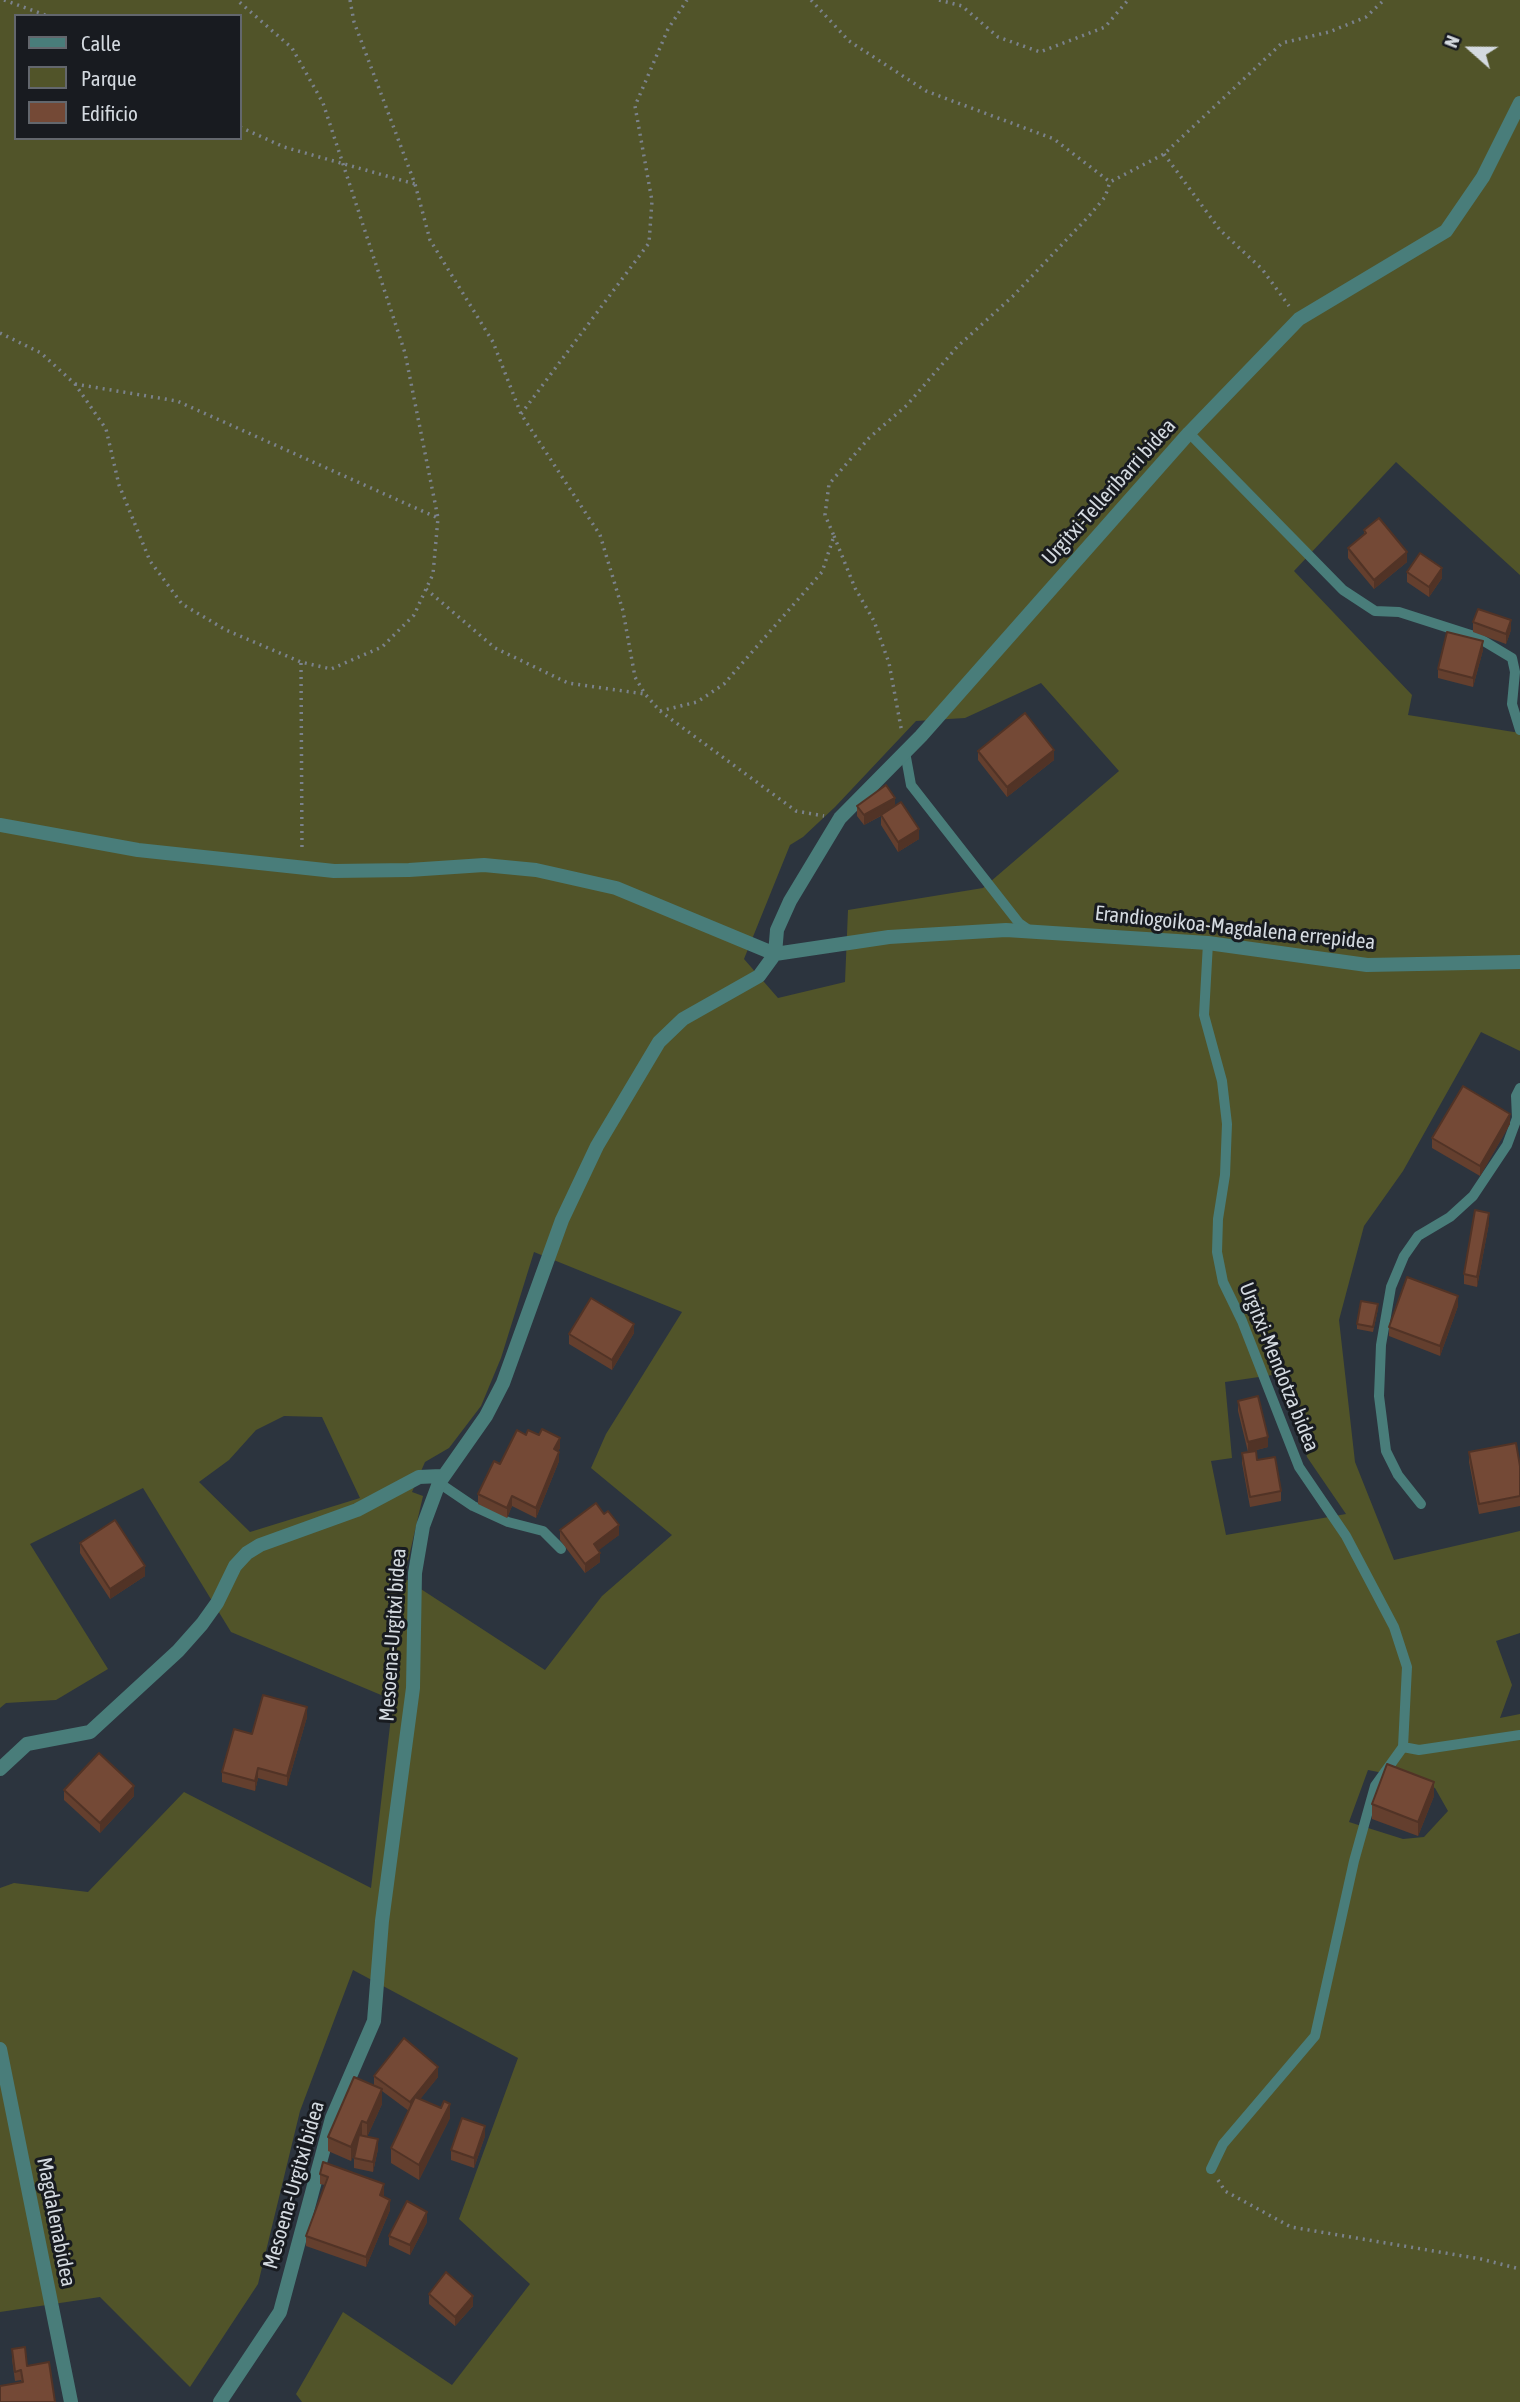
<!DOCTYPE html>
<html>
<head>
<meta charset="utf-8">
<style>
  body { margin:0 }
  #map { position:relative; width:1520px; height:2402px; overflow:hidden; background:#2c343e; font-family:"Asap Condensed",sans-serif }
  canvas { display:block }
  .legend { position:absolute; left:14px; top:14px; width:228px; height:126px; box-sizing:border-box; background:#181b20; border:2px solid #63676d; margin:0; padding:9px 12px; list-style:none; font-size:21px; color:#d4dae0 }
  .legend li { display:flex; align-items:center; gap:14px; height:35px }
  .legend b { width:35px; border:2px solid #63676d }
  .north { position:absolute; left:1436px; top:14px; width:70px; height:70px; -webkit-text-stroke:5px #181b20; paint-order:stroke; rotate:291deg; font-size:19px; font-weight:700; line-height:28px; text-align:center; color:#d4dae0 }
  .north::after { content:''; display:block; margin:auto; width:24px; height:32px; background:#d4dae0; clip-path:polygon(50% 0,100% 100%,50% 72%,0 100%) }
</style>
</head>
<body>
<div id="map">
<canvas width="1520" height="2402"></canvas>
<ul class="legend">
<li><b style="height:9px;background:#497d7a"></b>Calle</li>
<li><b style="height:19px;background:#515429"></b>Parque</li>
<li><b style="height:19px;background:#744936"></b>Edificio</li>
</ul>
<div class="north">N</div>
</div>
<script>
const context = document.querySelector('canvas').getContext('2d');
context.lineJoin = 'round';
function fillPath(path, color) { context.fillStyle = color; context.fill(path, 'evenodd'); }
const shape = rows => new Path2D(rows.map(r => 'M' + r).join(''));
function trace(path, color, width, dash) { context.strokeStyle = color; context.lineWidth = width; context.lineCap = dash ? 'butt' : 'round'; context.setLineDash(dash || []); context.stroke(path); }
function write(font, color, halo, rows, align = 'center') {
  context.font = font + ' "Asap Condensed",sans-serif'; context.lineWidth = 6; context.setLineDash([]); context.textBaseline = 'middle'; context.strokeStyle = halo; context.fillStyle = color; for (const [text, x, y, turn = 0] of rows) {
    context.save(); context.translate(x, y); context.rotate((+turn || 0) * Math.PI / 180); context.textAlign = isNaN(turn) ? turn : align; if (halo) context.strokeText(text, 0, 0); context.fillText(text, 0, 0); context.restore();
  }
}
const green = shape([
  [0,0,1520,0,1520,575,1396,462,1294,571,1412,695,1408,715,1520,733,1520,1051,1481,1032,1403,1171,1364,1226,1339,1320,1355,1462,1394,1560,1520,1531,1520,1633,1496,1641,1512,1685,1500,1718,1520,1714,1520,2402,302,2402,296,2394,343,2312,452,2385,530,2284,459,2219,518,2058,353,1970,300,2111,258,2284,190,2387,100,2297,0,2312,0,1888,14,1883,88,1892,184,1792,371,1888,393,1700,231,1632,143,1488,30,1544,108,1669,56,1700,6,1703,0,1708],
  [16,16,240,16,240,138,16,138],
  [1041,683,1119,771,983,888,848,910,845,982,778,998,744,959,790,845,803,837,835,807,916,721,965,718],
  [534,1252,682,1312,606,1434,591,1468,672,1535,602,1596,545,1670,404,1578,423,1496,412,1492,425,1462,449,1448,481,1406,501,1358],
  [1286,1373,1307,1457,1346,1514,1226,1535,1211,1461,1232,1458,1225,1382],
  [284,1416,322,1417,360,1498,250,1532,199,1482,229,1460,256,1430],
  [1368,1770,1409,1778,1435,1788,1448,1811,1424,1837,1403,1839,1349,1822]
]);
const path = shape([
  [4,0,48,16],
  [350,0,354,22,415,184,430,240,493,342,521,414,600,535,623,611,635,677,645,694,660,711,796,811,824,816],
  [811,0,849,41,926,91,1054,139,1110,182],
  [939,0,962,6,998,37,1040,52,1105,27,1128,0],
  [240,127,284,147,415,184],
  [1164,154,1220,230,1262,269,1289,306],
  [0,333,41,353,75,384,106,429,119,485,150,561,182,604,226,630,301,662,331,669,382,647,414,615,433,574,438,518,405,353,323,103,292,48,237,0],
  [75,384,177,401,438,518],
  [521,414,649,243,652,201,635,106,668,29,687,0],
  [834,536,855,588,874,621,889,663,902,733],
  [426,589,495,648,568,683,645,694],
  [301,663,302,852],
  [660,711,697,702,724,684,822,572,834,536,825,515,829,484,869,438,907,405,957,347,1013,296,1089,216,1105,197,1110,182,1164,154,1282,43,1329,32,1366,17,1384,0],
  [1218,2180,1225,2191,1291,2227,1481,2259,1520,2269]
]);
const lane = shape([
  [1189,433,1343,590,1375,611,1399,612,1477,637,1512,658,1515,672,1512,704,1520,730],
  [905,752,911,785,1019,923,1029,930],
  [1208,943,1204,1015,1222,1081,1227,1124,1225,1175,1218,1219,1217,1252,1223,1282,1242,1321,1299,1467,1346,1536,1394,1627,1407,1667,1403,1747,1419,1750,1520,1735],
  [439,1483,473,1506,508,1522,543,1531,561,1549],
  [1421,1504,1398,1475,1386,1451,1379,1396,1381,1345,1391,1287,1404,1256,1418,1236,1450,1217,1473,1196,1507,1145,1517,1118,1516,1096,1520,1088],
  [1211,2169,1223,2144,1315,2036,1354,1861,1375,1786,1403,1747]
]);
const street = shape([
  [0,825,138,850,334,871,409,870,484,865,536,870,616,888,775,954,889,937,1006,930,1208,943,1367,965,1520,962],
  [775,954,777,930,790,901,840,818,921,736,1189,433,1299,319,1446,231,1483,177,1520,103],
  [0,1769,27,1744,90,1732,178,1651,202,1624,217,1603,235,1566,247,1553,260,1545,357,1510,419,1477,441,1476],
  [0,2049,71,2402],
  [220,2402,280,2312,332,2118,374,2021,382,1921,413,1688,415,1573,423,1526,439,1483,486,1416,503,1383,562,1220,597,1146,659,1042,683,1019,759,976,775,954]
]);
const wall = shape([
  [1364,530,1407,562,1374,589,1348,558,1348,548,1364,535],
  [1407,572,1442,578,1429,597,1407,582],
  [1473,622,1511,630,1506,644,1473,632],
  [1483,650,1473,687,1438,678,1438,669],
  [978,751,1054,760,1007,797,978,760],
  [857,806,895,806,919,839,898,852,881,825,881,816,864,825,857,816],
  [1510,1124,1480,1176,1432,1148,1432,1138],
  [1489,1223,1477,1287,1464,1284,1464,1274],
  [1458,1306,1440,1356,1389,1336,1389,1327],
  [1378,1309,1373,1332,1357,1329,1357,1324],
  [634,1333,612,1370,569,1344,569,1334],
  [1238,1401,1268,1447,1249,1452,1257,1460,1281,1491,1281,1501,1250,1507,1242,1463,1242,1453,1248,1452,1238,1411],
  [526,1435,560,1448,558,1451,559,1461,536,1518,512,1506,507,1518,478,1504,478,1494,500,1464],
  [1469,1452,1520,1466,1520,1506,1479,1514,1469,1462],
  [560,1530,619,1535,598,1550,600,1562,585,1573,560,1540],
  [80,1543,145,1576,110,1599,80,1553],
  [307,1717,287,1786,258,1778,255,1791,222,1782,222,1772,252,1734],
  [64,1790,134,1796,100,1833,64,1800],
  [1434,1796,1418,1836,1372,1819,1372,1804],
  [374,2076,438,2077,420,2099,450,2118,419,2180,391,2163,391,2148,409,2111,382,2091,382,2104,367,2137,378,2149,373,2172,354,2168,354,2158,356,2149,351,2161,328,2151,328,2137,374,2086],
  [485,2136,474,2168,451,2160,451,2150],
  [320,2174,384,2194,383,2197,390,2210,366,2267,306,2246,306,2236,325,2185,320,2184],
  [427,2222,410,2255,389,2245,389,2236],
  [429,2294,473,2306,455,2326,429,2304],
  [12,2349,27,2366,49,2362,22,2382,21,2380,15,2381,12,2359]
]);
const shadedWall = shape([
  [1407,552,1407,562,1374,589,1374,580],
  [1442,568,1442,578,1429,597,1429,587],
  [1511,620,1511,630,1506,644,1506,634],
  [1483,641,1483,650,1473,687,1473,678],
  [1054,750,1054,760,1007,797,1007,787],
  [895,798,895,808,864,825,864,815],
  [919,829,919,839,898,852,898,842],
  [1510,1114,1510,1124,1480,1176,1480,1166],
  [1489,1213,1489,1223,1477,1287,1477,1277],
  [1458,1296,1458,1306,1440,1356,1440,1346],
  [634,1324,634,1333,612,1370,612,1360],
  [1268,1437,1268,1447,1248,1452,1248,1442],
  [560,1438,560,1448,554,1459,554,1449],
  [559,1452,559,1461,536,1518,536,1508],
  [512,1496,512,1506,507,1518,507,1508],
  [619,1525,619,1535,594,1554,594,1544],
  [600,1553,600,1562,585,1573,585,1564],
  [145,1566,145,1576,110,1599,110,1589],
  [307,1707,307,1717,287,1786,287,1776],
  [258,1768,258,1778,255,1791,255,1781],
  [1434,1782,1434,1796,1418,1836,1418,1822],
  [134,1786,134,1796,100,1833,100,1823],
  [438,2067,438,2077,410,2112,410,2102],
  [382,2089,382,2104,367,2137,367,2123],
  [450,2104,450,2118,419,2180,419,2165],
  [362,2121,362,2135,351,2161,351,2147],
  [485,2126,485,2136,474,2168,474,2158],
  [378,2139,378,2149,373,2172,373,2162],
  [384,2184,384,2194,380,2205,380,2195],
  [390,2200,390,2210,366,2267,366,2257],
  [427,2212,427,2222,410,2255,410,2245],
  [473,2296,473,2306,455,2326,455,2317]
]);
const building = shape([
  [1379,518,1407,552,1374,580,1348,548,1366,533,1364,530,1379,518],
  [1420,553,1442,568,1429,587,1407,572,1420,553],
  [1478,609,1511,620,1506,634,1473,622,1478,609],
  [1447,632,1483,641,1473,678,1438,669,1447,632],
  [1025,713,1054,750,1007,787,978,751,1025,713],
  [886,785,895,798,864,815,857,806,886,785],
  [901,802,919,829,898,842,881,815,901,802],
  [1463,1086,1510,1114,1480,1166,1432,1138,1463,1086],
  [1475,1210,1489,1213,1477,1277,1464,1274,1475,1210],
  [1407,1277,1458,1296,1440,1346,1389,1327,1407,1277],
  [591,1298,634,1324,612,1360,569,1334,591,1298],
  [1361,1301,1378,1304,1373,1327,1357,1324,1361,1301],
  [1258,1396,1268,1437,1248,1442,1238,1401,1258,1396],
  [542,1429,560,1438,554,1449,559,1452,536,1508,512,1496,507,1508,478,1494,494,1461,500,1464,517,1430,526,1435,528,1430,539,1435,542,1429],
  [1516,1443,1520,1466,1520,1496,1479,1504,1469,1452,1516,1443],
  [1256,1451,1257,1460,1275,1457,1281,1491,1250,1497,1242,1453,1256,1451],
  [596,1503,604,1514,608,1511,619,1525,594,1544,600,1553,585,1564,560,1530,596,1503],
  [115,1520,145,1566,110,1589,80,1543,115,1520],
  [263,1695,307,1707,287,1776,258,1768,255,1781,222,1772,234,1729,252,1734,263,1695],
  [99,1753,134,1786,100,1823,64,1790,99,1753],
  [1387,1764,1434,1782,1418,1822,1372,1804,1387,1764],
  [404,2038,438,2067,410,2102,374,2076,404,2038],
  [354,2077,382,2089,367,2123,362,2121,351,2147,328,2137,354,2077],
  [415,2097,441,2108,444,2101,450,2104,419,2165,391,2148,415,2097],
  [462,2118,485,2126,474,2158,451,2150,462,2118],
  [359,2135,378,2139,373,2162,354,2158,359,2135],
  [323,2162,384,2184,380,2195,390,2200,366,2257,306,2236,328,2177,320,2174,323,2162],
  [407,2201,427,2212,410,2245,389,2236,407,2201],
  [446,2272,473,2296,455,2317,429,2294,446,2272],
  [25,2347,27,2366,49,2362,55,2402,0,2402,0,2386,23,2382,21,2370,15,2372,12,2349,25,2347]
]);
const streetNames = [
  ["Urgitxi-Telleribarri bidea",1109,492,-48],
  ["Erandiogoikoa-Magdalena errepidea",1235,928,6],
  ["Urgitxi-Mendotza bidea",1279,1367,68],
  ["Mesoena-Urgitxi bidea",393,1635,-86],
  ["Mesoena-Urgitxi bidea",294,2185,-74],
  ["Magdalenabidea",56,2222,79]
];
fillPath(green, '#515429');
trace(path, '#7b828b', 3.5, [2, 5]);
trace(lane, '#497d7a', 10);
trace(street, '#497d7a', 14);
fillPath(wall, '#643f2e');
fillPath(shadedWall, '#513326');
fillPath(building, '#744936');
trace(building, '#513326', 2);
write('21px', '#d4dae0', '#181b20', streetNames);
</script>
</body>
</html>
